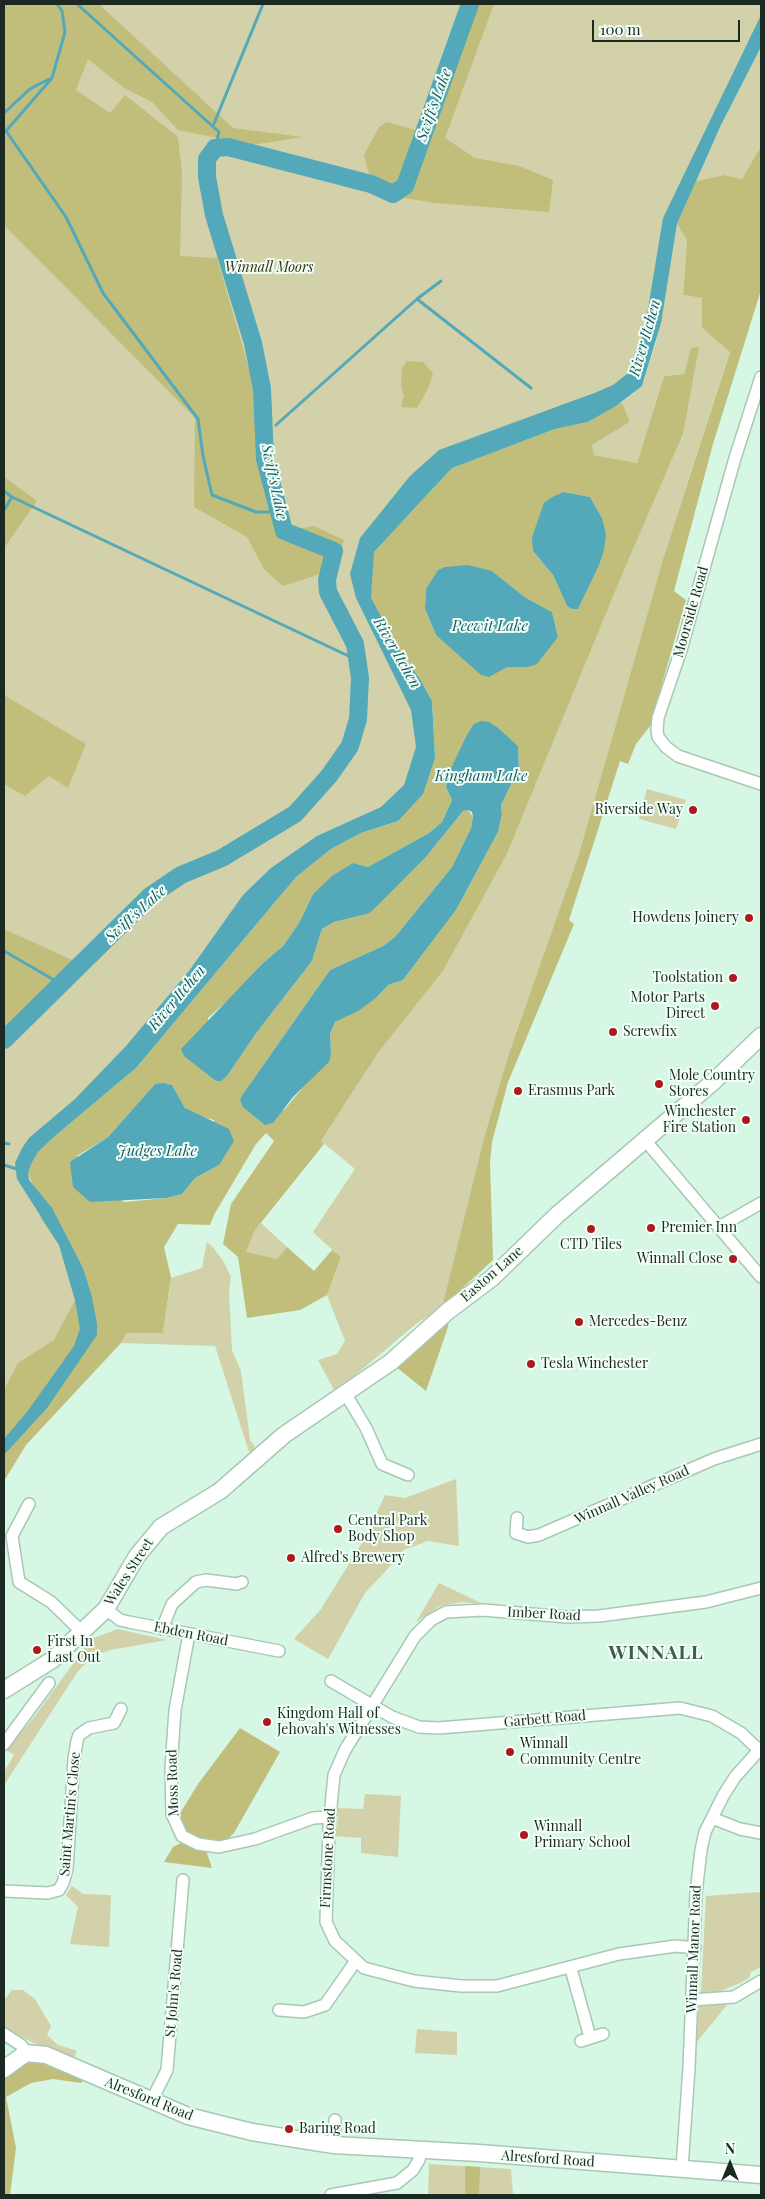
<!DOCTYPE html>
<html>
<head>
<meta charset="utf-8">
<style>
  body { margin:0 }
  #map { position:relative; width:765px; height:2199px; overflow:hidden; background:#d5f7e3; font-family:"Playfair Display",serif }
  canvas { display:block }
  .frame { position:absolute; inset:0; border:5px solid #1c2922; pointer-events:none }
  .north { position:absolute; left:705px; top:2139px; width:50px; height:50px; -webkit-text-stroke:4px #f1fff6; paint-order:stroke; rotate:0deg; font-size:14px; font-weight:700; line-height:20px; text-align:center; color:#1c2922 }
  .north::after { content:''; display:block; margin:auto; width:18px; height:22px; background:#1c2922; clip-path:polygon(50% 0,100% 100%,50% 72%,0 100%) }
  .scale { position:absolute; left:592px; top:20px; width:148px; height:22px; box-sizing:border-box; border:2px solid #1c2922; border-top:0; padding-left:6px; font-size:15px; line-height:18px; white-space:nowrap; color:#1c2922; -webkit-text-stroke:4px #f1fff6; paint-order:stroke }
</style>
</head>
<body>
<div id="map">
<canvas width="765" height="2199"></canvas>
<div class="frame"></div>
<div class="north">N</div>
<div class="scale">100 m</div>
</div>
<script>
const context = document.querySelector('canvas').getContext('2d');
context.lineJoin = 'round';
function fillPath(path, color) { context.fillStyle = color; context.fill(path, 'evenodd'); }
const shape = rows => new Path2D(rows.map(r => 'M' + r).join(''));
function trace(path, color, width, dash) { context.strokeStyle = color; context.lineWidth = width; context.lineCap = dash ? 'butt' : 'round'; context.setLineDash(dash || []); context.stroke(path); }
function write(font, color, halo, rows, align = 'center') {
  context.font = font + ' "Playfair Display",serif'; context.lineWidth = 4; context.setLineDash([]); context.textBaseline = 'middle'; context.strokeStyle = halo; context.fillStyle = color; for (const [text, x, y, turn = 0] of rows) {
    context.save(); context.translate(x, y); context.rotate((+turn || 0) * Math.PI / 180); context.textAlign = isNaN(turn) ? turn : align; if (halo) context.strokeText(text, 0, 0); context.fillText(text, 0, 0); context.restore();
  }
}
const green = shape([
  [77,4,761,4,761,31,672,218,637,379,403,503,427,735,394,812,344,831,45,1137,49,1219,85,1298,4,1448,4,134],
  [761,47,761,146,742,179,724,175,696,181,721,125],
  [677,224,687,239,683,295,702,298,702,328,730,351,663,559,578,857,559,916,532,989,484,1138,442,1307,416,1324,335,1392,318,1360,337,1354,345,1341,327,1295,341,1258,313,1232,355,1169,321,1141,378,1053,443,971,507,854,622,575,683,434,691,349,684,374,664,376,637,463,594,455,592,445,630,422,622,402,642,386,656,342],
  [647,789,686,800,676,829,639,819],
  [261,1223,287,1247,277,1259,245,1253,255,1230],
  [207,1242,212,1246,224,1262,231,1277,229,1290,232,1350,241,1371,250,1440,255,1447,250,1455,215,1346,121,1343,127,1333,163,1333,171,1278,202,1268],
  [456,1479,459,1546,428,1541,403,1550,396,1560,365,1593,328,1659,294,1639,321,1609,365,1538,385,1495,405,1498],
  [439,1583,483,1604,462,1602,440,1606,416,1622],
  [118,1629,167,1640,110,1650,92,1657,78,1671,4,1785,4,1772,14,1755,6,1750,35,1716,91,1639],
  [365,1794,401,1796,398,1857,361,1853,361,1838,332,1836,333,1829,337,1826,338,1816,334,1812,334,1808,363,1809],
  [72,1886,83,1894,111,1895,109,1947,70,1944,78,1907,66,1895],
  [761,1892,761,1967,751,1972,749,1978,740,1983,716,1993,707,1994,701,1992,706,1896],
  [12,1990,23,1990,35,1999,51,2026,47,2035,58,2045,77,2051,72,2062,4,2028,4,2000],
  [702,2004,727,2005,696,2043,699,2006],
  [417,2029,457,2032,457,2055,415,2053],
  [429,2164,511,2169,513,2195,428,2195]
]);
const forest = shape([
  [4,4,103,4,101,6,233,128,303,137,252,145,178,130,152,102,124,88,88,59,76,90,110,113,125,95,178,137,182,172,180,256,217,258,256,393,259,459,284,531,314,526,344,540,336,569,283,586,264,569,247,537,194,507,195,418,4,225],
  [464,4,494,4,445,138,475,158,519,166,553,180,549,212,435,203,374,193,364,155,379,127,387,122,419,131],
  [761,146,761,290,713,444,674,591,686,600,650,726,636,744,628,764,620,761,569,920,574,924,508,1082,492,1142,490,1163,493,1260,442,1307,484,1138,509,1054,578,857,663,559,730,352,702,328,702,298,683,295,687,240,677,224,696,181,724,175,742,179],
  [699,347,683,434,622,575,507,854,443,971,378,1053,321,1141,324,1144,255,1230,246,1252,277,1259,287,1247,314,1271,332,1250,341,1257,327,1295,300,1310,247,1318,238,1257,223,1244,231,1204,274,1141,266,1133,256,1144,215,1213,210,1225,178,1224,164,1247,171,1277,163,1333,127,1333,121,1343,26,1445,4,1481,5,1388,18,1363,54,1340,75,1300,59,1245,41,1219,35,1188,28,1173,31,1164,38,1152,55,1136,136,1068,296,877,331,849,361,833,398,821,435,758,432,701,420,679,398,648,370,598,374,552,452,468,555,429,588,422,622,402,630,422,592,445,594,455,637,463,664,376,684,374,691,348],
  [564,492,590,497,602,518,604,550,578,609,567,606,553,575,533,551],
  [492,571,526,598,552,612,558,637,528,667,507,667,436,635,425,609,426,589],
  [511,740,518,746,519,768,501,805,502,814,498,832,456,910,403,980,388,985,376,998,335,1022,330,1034,331,1054,284,1110,243,1094,330,970,383,946,395,937,452,867,471,828,473,817,468,810,463,811,426,857,367,914,334,922,322,929,312,961,257,1032,227,1076,216,1081,212,1077,208,1018,236,993,263,963,283,946,299,923,313,894,353,863,368,867,429,833,442,822,452,800,446,787,459,753],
  [155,1084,172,1085,185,1108,198,1116,214,1120,219,1165,195,1178,182,1194,166,1198,124,1202,77,1156,108,1137],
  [407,361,423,362,433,373,428,389,417,408,401,407,404,396,401,385,402,368],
  [4,477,37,501,4,548],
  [4,695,86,744,68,788,49,776,25,796,4,784],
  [4,929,81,964,4,1034],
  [449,1318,448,1327,426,1391,395,1366],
  [240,1728,280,1752,234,1833,225,1842,202,1841,191,1838,177,1822,179,1815,198,1784],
  [181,1843,206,1850,212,1868,164,1862,173,1847],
  [26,2059,44,2061,84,2079,81,2083,53,2079,31,2083,6,2097,16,2148,10,2195,4,2195,4,2075],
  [465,2166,480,2167,479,2195,465,2195]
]);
const water = shape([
  [761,15,761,47,721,125,677,224,661,323,642,386,616,406,588,422,555,429,452,468,374,552,371,598,398,648,420,679,432,701,435,758,423,794,398,821,361,833,331,849,296,877,136,1068,55,1136,38,1152,31,1164,28,1173,29,1180,52,1208,83,1268,92,1297,97,1324,97,1335,47,1408,4,1455,4,1439,27,1412,74,1346,80,1329,75,1300,59,1245,17,1179,15,1163,22,1148,29,1138,75,1099,126,1046,189,971,243,895,271,868,317,836,381,807,404,785,416,747,411,710,356,598,350,574,360,538,410,476,439,450,597,392,613,385,632,370,645,327,663,218],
  [564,492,590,497,602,518,606,535,604,550,599,565,578,609,572,609,567,606,553,575,533,551,532,537,544,503,554,496],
  [468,565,492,571,526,598,552,612,558,637,537,664,528,667,507,667,489,677,481,675,436,635,425,609,426,589,438,570,445,567],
  [481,721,489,722,498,728,518,746,519,768,501,805,502,814,498,832,456,910,403,980,388,985,376,998,358,1011,335,1022,330,1034,331,1054,329,1062,293,1097,273,1123,265,1125,243,1107,240,1100,243,1094,330,970,383,946,395,937,452,867,471,828,473,817,472,812,468,810,463,811,426,857,372,911,367,914,334,922,322,929,312,961,257,1032,227,1076,221,1081,216,1081,184,1056,181,1049,263,963,283,946,299,923,313,894,332,876,353,863,368,867,429,833,442,822,452,800,446,787,452,766,468,733,474,724],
  [163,1083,172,1085,185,1108,229,1129,234,1141,219,1165,195,1178,182,1194,166,1198,90,1202,73,1187,70,1162,108,1137,155,1084]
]);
const stream = shape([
  [57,4,62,11,65,32,52,78,6,131,66,217,103,293,198,419,203,456,212,495,256,512,279,512],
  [77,4,219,132,215,148],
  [4,113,30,89,49,79],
  [213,126,263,4],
  [417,299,531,388],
  [276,425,417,299,441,281],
  [264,436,267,433],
  [4,491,12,497,4,510],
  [12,497,357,660],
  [4,951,61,984],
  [4,1143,9,1144],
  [4,1165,17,1169]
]);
const river = shape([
  [4,1040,150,896,181,875,222,858,295,814,329,776,350,746,358,719,360,678,355,644,328,592,327,580,334,551,284,531,265,459,262,389,253,343,214,215,207,177,207,159,215,148,228,147,371,184,393,194,405,186,470,4]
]);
const street = shape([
  [761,377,735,458,681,650,658,718,657,730,658,737,666,747,678,756,761,784],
  [644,1139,761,1277],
  [719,1227,761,1203],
  [345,1393,366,1428,382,1464,408,1475],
  [29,1504,12,1536,19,1582,51,1602,82,1632],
  [517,1518,516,1533,528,1537,539,1535,714,1459,761,1444],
  [106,1609,120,1620,129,1622,279,1651],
  [162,1629,172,1604,196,1582,206,1580,237,1584,242,1582],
  [189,1634,175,1710,171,1768,172,1814,182,1836,198,1844,219,1847,255,1839,313,1818,330,1817],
  [331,1681,392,1717,419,1727,439,1728,680,1708,712,1716,741,1733,759,1750],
  [4,1744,49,1683],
  [712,1818,740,1829,761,1833],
  [4,1891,48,1893,59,1890,63,1883,67,1869,74,1759,77,1741,79,1735,89,1728,114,1723,121,1709],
  [695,1948,676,1946,619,1954,497,1986,461,1986,414,1981,364,1968,335,1941,326,1922,329,1827,334,1775,345,1750,415,1636,431,1620,446,1612,483,1610,567,1617,599,1616,706,1602,761,1588],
  [571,1969,590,2037],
  [692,2000,734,1997,761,1981],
  [279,2010,304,2012,325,2005,355,1962],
  [4,2034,21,2045,26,2053],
  [581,2041,603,2034],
  [151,2102,167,2070,183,1880],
  [334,2145,335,2120],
  [682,2168,689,2068,696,1893,701,1850,705,1832,723,1796,735,1777,761,1748],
  [331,2195,397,2183,413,2170,419,2160,421,2151]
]);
const secondary = shape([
  [4,1690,52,1660,106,1609,137,1556,161,1527,220,1491,284,1435,391,1362,448,1311,492,1278,557,1215,713,1082,761,1036],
  [4,2069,26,2053,46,2055,188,2116,252,2132,334,2145,479,2153,761,2175]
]);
const markers = [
  [693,810,5,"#ad1a1d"],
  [749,918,5,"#ad1a1d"],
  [733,978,5,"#ad1a1d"],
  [715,1006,5,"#ad1a1d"],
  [613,1032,5,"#ad1a1d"],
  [659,1084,5,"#ad1a1d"],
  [518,1091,5,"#ad1a1d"],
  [746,1120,5,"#ad1a1d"],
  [651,1228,5,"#ad1a1d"],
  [591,1229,5,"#ad1a1d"],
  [733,1259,5,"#ad1a1d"],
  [579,1322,5,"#ad1a1d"],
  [531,1364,5,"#ad1a1d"],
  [338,1529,5,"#ad1a1d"],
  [291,1558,5,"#ad1a1d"],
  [37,1650,5,"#ad1a1d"],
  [267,1722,5,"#ad1a1d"],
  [510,1752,5,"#ad1a1d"],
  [524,1835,5,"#ad1a1d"],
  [289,2129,5,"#ad1a1d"]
];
const parkNames = [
  ["Winnall Moors",269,268]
];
const streetNames = [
  ["Moorside Road",691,612,-74],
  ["Easton Lane",492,1274,-41],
  ["Winnall Valley Road",632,1495,-24],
  ["Wales Street",129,1572,-57],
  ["Imber Road",544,1614,3],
  ["Ebden Road",191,1634,11],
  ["Garbett Road",545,1719,-5],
  ["Moss Road",173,1783,-92],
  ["Saint Martin's Close",70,1814,-85],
  ["Firmstone Road",328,1858,-87],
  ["Winnall Manor Road",694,1949,-88],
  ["St John's Road",174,1993,-85],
  ["Alresford Road",149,2099,22],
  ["Alresford Road",548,2159,4]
];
const poiNames = [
  ["Riverside Way",683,810,"right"],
  ["Howdens Joinery",739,918,"right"],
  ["Toolstation",723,978,"right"],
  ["Motor Parts",705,998,"right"],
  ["Direct",705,1014,"right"],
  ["Screwfix",623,1032],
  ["Mole Country",669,1076],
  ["Stores",669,1092],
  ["Erasmus Park",528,1091],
  ["Winchester",736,1112,"right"],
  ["Fire Station",736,1128,"right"],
  ["Premier Inn",661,1228],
  ["CTD Tiles",591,1245,"center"],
  ["Winnall Close",723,1259,"right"],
  ["Mercedes-Benz",589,1322],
  ["Tesla Winchester",541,1364],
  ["Central Park",348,1521],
  ["Body Shop",348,1537],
  ["Alfred's Brewery",301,1558],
  ["First In",47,1642],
  ["Last Out",47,1658],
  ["Kingdom Hall of",277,1714],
  ["Jehovah's Witnesses",277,1730],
  ["Winnall",520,1744],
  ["Community Centre",520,1760],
  ["Winnall",534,1827],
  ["Primary School",534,1843],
  ["Baring Road",299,2129]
];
const waterNames = [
  ["Swift's Lake",434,105,-70],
  ["River Itchen",645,338,-74],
  ["Swift's Lake",274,482,78],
  ["Peewit Lake",490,626],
  ["River Itchen",397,653,60],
  ["Kingham Lake",481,776],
  ["Swift's Lake",136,914,-42],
  ["River Itchen",177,998,-50],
  ["Judges Lake",157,1151]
];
const districtNames = [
  ["WINNALL",656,1653]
];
fillPath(green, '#d2d1a9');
fillPath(forest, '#c1be7c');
fillPath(water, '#53a9b9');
trace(stream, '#53a9b9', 3);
trace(river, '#53a9b9', 18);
trace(street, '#a8c8b5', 14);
trace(secondary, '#a8c8b5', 19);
trace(street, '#fff', 11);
trace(secondary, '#fff', 16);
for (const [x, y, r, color] of markers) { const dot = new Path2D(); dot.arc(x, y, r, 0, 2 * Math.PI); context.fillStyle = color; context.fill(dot); trace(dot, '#f1fff6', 2); }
write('italic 14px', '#333214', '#f1fff6', parkNames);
write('14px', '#1c2922', '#f1fff6', streetNames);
write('14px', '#1c2922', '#f1fff6', poiNames, 'left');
write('italic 15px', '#165d69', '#f1fff6', waterNames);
context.letterSpacing = '1px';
write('bold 19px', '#415e4d', '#f1fff6', districtNames);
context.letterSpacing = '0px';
</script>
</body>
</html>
